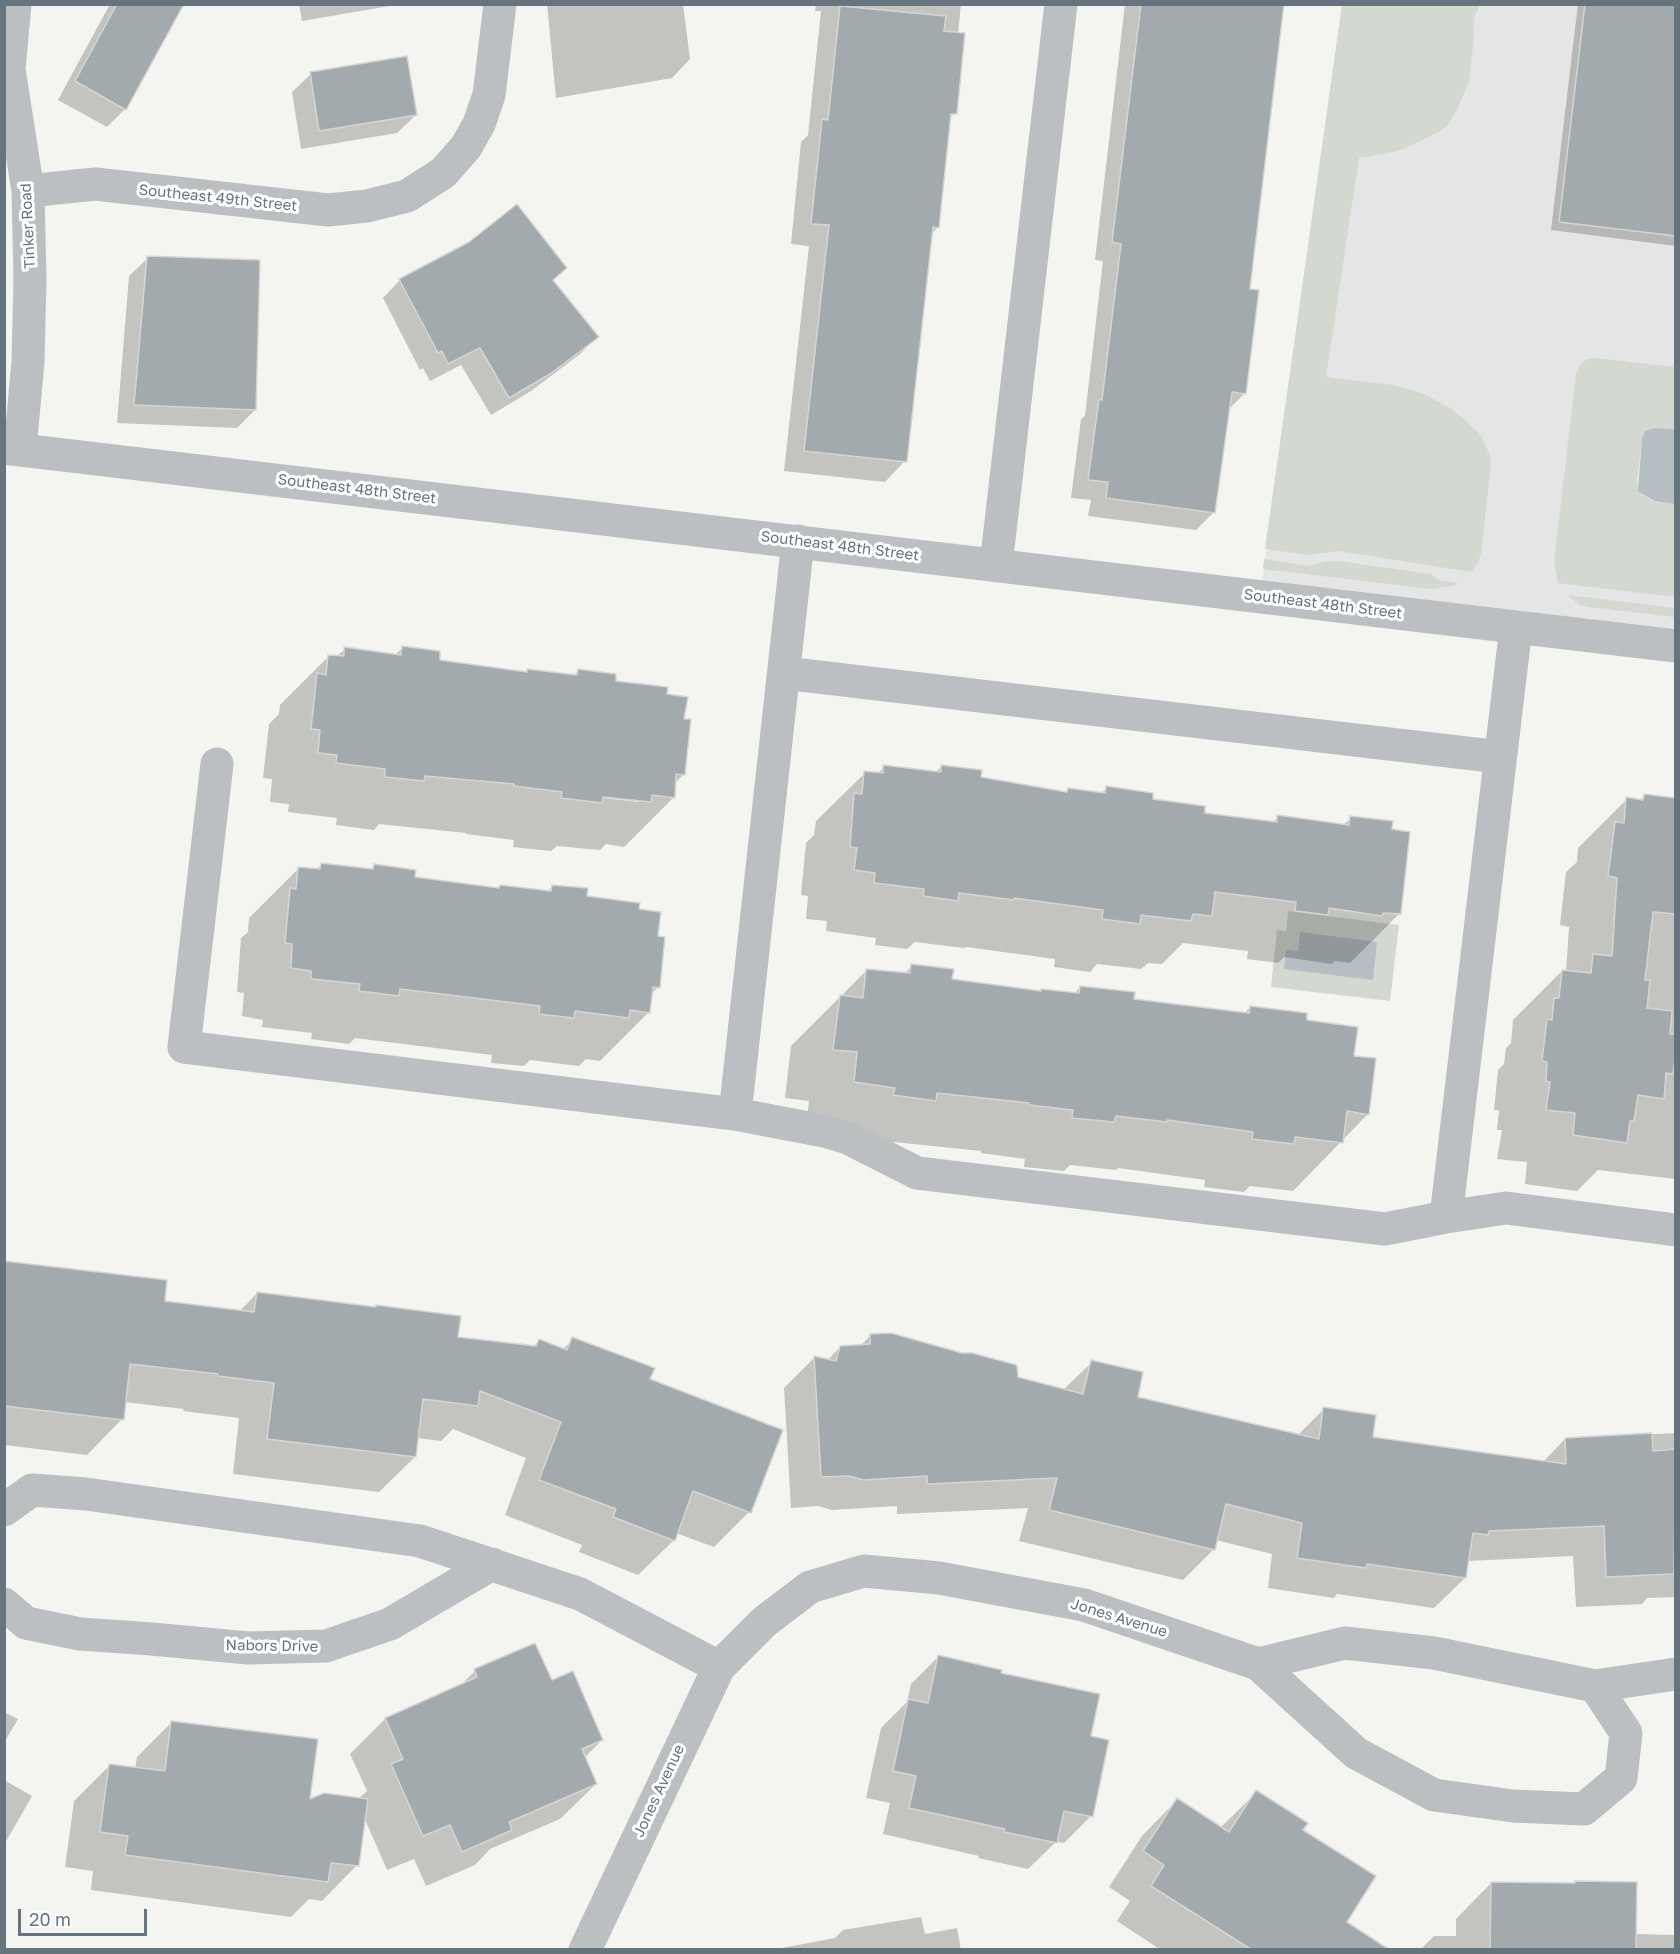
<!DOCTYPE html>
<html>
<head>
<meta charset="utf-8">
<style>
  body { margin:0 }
  #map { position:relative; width:1680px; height:1954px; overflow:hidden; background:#f4f4f0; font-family:"Golos Text",sans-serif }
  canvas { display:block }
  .frame { position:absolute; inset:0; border:6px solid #66747e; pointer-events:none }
  .scale { position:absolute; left:18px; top:1909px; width:129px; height:27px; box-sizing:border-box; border:3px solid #66747e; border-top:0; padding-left:8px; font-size:18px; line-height:21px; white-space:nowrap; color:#66747e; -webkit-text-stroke:4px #fff; paint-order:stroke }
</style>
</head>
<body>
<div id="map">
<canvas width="1680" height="1954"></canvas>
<div class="frame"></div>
<div class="scale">20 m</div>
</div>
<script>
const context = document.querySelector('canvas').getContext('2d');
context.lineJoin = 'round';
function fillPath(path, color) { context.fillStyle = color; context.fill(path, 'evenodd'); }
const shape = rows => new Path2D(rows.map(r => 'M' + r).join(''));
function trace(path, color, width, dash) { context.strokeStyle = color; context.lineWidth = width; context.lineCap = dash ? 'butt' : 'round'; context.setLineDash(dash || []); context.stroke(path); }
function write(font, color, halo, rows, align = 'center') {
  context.font = font + ' "Golos Text",sans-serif'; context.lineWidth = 6; context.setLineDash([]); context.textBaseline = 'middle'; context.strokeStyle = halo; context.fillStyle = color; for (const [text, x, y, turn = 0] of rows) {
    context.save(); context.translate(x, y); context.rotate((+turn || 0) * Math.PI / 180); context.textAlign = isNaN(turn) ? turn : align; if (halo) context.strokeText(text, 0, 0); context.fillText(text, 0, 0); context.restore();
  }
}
const built = shape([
  [1342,5,1675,5,1675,646,1260,597]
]);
const green = shape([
  [1342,5,1479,5,1478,10,1475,14,1473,28,1474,36,1469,81,1458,108,1447,126,1437,133,1399,151,1359,158,1326,377,1392,385,1422,393,1452,409,1481,435,1491,458,1490,474,1481,553,1478,563,1471,572,1339,551,1309,555,1265,549],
  [1596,358,1675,367,1675,429,1656,428,1642,439,1637,479,1638,491,1655,501,1675,504,1675,597,1558,583,1554,562,1576,374,1580,365,1587,359],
  [1264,559,1310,566,1324,562,1338,561,1431,574,1438,580,1458,583,1452,586,1431,589,1263,569],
  [1567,595,1675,608,1675,617,1589,607,1580,605],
  [1288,911,1399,925,1390,1001,1271,987,1277,930,1286,931]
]);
const water = shape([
  [1656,428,1675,429,1675,504,1655,501,1638,491,1642,439,1645,431],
  [1300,932,1377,942,1373,980,1284,969,1286,950,1298,951]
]);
const shadow = shape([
  [110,4,182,4,125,109,107,127,58,100],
  [299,4,401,4,302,21],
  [547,4,683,4,690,59,672,78,556,98],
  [816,4,961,4,958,34,955,113,948,120,938,227,931,234,905,461,885,482,784,471,809,246,791,244,801,142,808,135,821,11,815,11],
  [1125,4,1283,4,1248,290,1245,393,1228,410,1214,512,1196,530,1088,516,1091,500,1071,498,1081,419,1085,416,1103,261,1095,260],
  [1578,4,1676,4,1676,246,1551,230],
  [311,74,416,115,397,133,301,149,292,92],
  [148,258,255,410,237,428,117,423,129,276],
  [565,268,553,281,597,337,580,354,531,391,491,415,461,365,430,381,423,368,420,370,383,298,400,280],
  [402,648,438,662,525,673,527,671,573,676,578,671,615,682,665,695,683,720,684,774,674,784,673,798,624,847,606,844,600,850,557,846,551,851,513,847,514,840,466,834,466,833,379,824,374,830,336,825,337,818,288,812,289,804,270,802,272,779,263,778,269,724,279,714,280,705,329,656,336,657,345,649,395,655],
  [595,795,639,799,639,802,595,797],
  [942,766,979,779,1065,793,1068,790,1101,794,1106,788,1204,814,1272,823,1278,817,1343,825,1351,818,1399,914,1350,963,1334,961,1332,964,1284,957,1278,963,1247,959,1248,951,1183,943,1162,964,1148,963,1141,969,1097,964,1090,972,1054,967,1055,959,966,947,964,948,915,942,907,949,875,945,876,938,826,931,827,921,806,919,808,896,801,895,806,843,814,835,816,821,865,773,877,774,884,767,935,773],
  [1644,796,1676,800,1676,1179,1598,1170,1577,1191,1525,1184,1527,1162,1497,1159,1502,1130,1497,1130,1499,1110,1494,1110,1498,1070,1504,1064,1506,1048,1511,1043,1513,1020,1562,971,1566,972,1569,927,1560,925,1566,872,1577,862,1578,848,1627,799,1639,801],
  [322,864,370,870,375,866,413,878,497,889,500,886,547,892,553,886,637,910,657,937,658,987,651,994,649,1012,600,1061,586,1059,579,1066,530,1060,524,1066,491,1063,492,1055,355,1038,349,1044,311,1039,312,1033,262,1027,263,1020,242,1016,244,993,237,992,241,938,248,932,249,918,298,869,316,870],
  [912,966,951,980,1040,992,1074,994,1080,987,1132,1001,1244,1014,1250,1007,1305,1021,1353,1057,1368,1114,1293,1191,1250,1186,1244,1192,1204,1187,1205,1180,1118,1168,1116,1170,1070,1165,1064,1171,1024,1167,1025,1159,981,1153,981,1151,894,1142,886,1150,806,1130,809,1101,785,1098,791,1046,867,970,904,974],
  [4,1262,163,1303,239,1312,257,1293,456,1338,533,1347,539,1341,562,1350,573,1339,648,1380,749,1512,714,1547,676,1533,674,1540,638,1575,579,1552,582,1545,505,1515,526,1458,453,1429,441,1441,417,1438,415,1457,379,1492,233,1474,239,1418,183,1411,184,1409,124,1402,122,1419,87,1455,4,1445],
  [870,1336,1016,1379,1063,1390,1092,1362,1136,1398,1297,1436,1324,1409,1371,1438,1543,1462,1565,1439,1676,1433,1676,1597,1647,1598,1642,1604,1576,1607,1573,1556,1467,1561,1465,1578,1434,1608,1337,1594,1334,1598,1268,1588,1272,1554,1216,1540,1214,1549,1183,1580,1019,1541,1028,1508,897,1514,897,1506,832,1510,818,1506,791,1508,784,1388,815,1357,827,1361,840,1347,860,1346],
  [938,1657,1000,1674,1091,1816,1064,1843,1056,1842,1028,1869,978,1858,979,1856,883,1834,890,1803,866,1798,881,1728,907,1702,911,1684],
  [475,1671,551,1682,602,1740,584,1758,596,1784,560,1819,490,1849,475,1865,426,1886,414,1859,387,1870,364,1817,357,1865,322,1901,309,1899,291,1917,91,1890,93,1871,65,1867,74,1801,110,1765,135,1769,137,1757,172,1722,308,1801,358,1799,367,1791,350,1754,385,1719,459,1687],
  [4,1712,18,1719,4,1743],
  [4,1780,32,1796,4,1845],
  [1257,1792,1301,1831,1345,1923,1388,1950,1161,1950,1117,1921,1130,1901,1109,1887,1142,1836,1177,1800,1221,1827],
  [1491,1883,1635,1934,1676,1935,1676,1950,1420,1950,1434,1936,1456,1936,1456,1919],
  [921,1917,925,1934,957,1928,961,1950,771,1950,835,1938,843,1930]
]);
const building = shape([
  [117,4,184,4,126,110,75,81,117,4],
  [1141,4,1284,4,1250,289,1259,290,1246,394,1232,392,1215,513,1106,498,1108,482,1088,480,1099,399,1102,400,1121,244,1112,242,1141,4],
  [1585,4,1676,4,1676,236,1559,222,1585,4],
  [840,6,946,16,944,31,965,33,957,114,951,114,939,228,933,227,907,462,804,451,829,225,811,224,822,119,828,120,840,6],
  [407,56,417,115,319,131,310,72,407,56],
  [517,204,567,268,553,280,599,337,550,374,509,398,480,348,448,364,442,351,438,353,399,279,469,242,517,204],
  [147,256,260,260,256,410,134,405,147,256],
  [402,646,440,651,440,660,527,672,527,669,577,675,578,669,616,674,616,681,668,687,667,694,688,697,684,719,691,719,685,775,676,774,675,798,652,795,651,802,603,797,602,803,561,798,562,792,514,786,514,784,425,776,424,781,385,777,385,769,336,763,337,755,318,753,320,730,311,729,317,673,326,675,328,655,344,656,344,647,401,655,402,646],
  [883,765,941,772,941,765,982,770,981,777,1067,792,1068,788,1105,793,1106,786,1153,793,1153,799,1205,806,1205,813,1277,822,1277,815,1349,825,1350,816,1393,821,1392,829,1410,832,1401,914,1383,913,1382,916,1329,908,1328,915,1295,911,1296,902,1215,892,1212,916,1193,914,1191,921,1141,915,1140,924,1102,919,1103,910,1014,898,1014,900,959,893,958,901,923,896,924,889,874,883,875,873,854,870,857,848,850,847,854,793,862,794,864,771,883,773,883,765],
  [1644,794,1676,798,1676,914,1653,912,1645,980,1650,980,1647,1008,1672,1011,1670,1034,1676,1034,1676,1054,1673,1074,1666,1073,1664,1099,1638,1095,1634,1121,1630,1121,1627,1143,1573,1135,1575,1113,1546,1110,1550,1082,1546,1081,1547,1062,1542,1061,1547,1019,1552,1020,1554,998,1559,998,1562,970,1591,973,1593,954,1612,956,1617,878,1608,876,1615,822,1624,823,1626,797,1643,800,1644,794],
  [321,863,373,869,374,864,416,870,415,877,499,888,500,885,551,891,552,885,588,888,587,896,640,903,639,909,661,912,658,936,665,937,660,988,653,987,650,1013,630,1010,629,1018,575,1011,574,1018,539,1014,540,1006,400,989,399,996,359,991,360,984,311,979,311,971,291,968,292,944,285,943,290,888,296,889,298,867,320,869,321,863],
  [911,964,954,969,952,979,1041,991,1041,989,1079,993,1080,986,1135,992,1134,999,1249,1013,1250,1006,1307,1013,1307,1020,1358,1027,1354,1056,1376,1058,1369,1115,1347,1111,1343,1143,1295,1137,1294,1144,1252,1139,1253,1132,1167,1120,1167,1122,1116,1116,1114,1122,1072,1118,1073,1110,1029,1105,1029,1103,937,1093,936,1101,893,1095,895,1088,854,1082,857,1052,833,1050,840,995,863,998,866,969,910,973,911,964],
  [4,1261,167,1280,165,1301,254,1312,257,1292,376,1307,376,1305,461,1316,458,1337,536,1346,539,1339,567,1350,572,1337,655,1368,650,1379,783,1430,751,1513,693,1491,675,1541,613,1517,616,1509,539,1480,561,1422,480,1391,478,1406,423,1399,416,1457,267,1439,274,1383,218,1376,218,1374,130,1364,124,1420,4,1406,4,1261],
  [891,1333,962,1353,972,1353,1017,1365,1018,1377,1083,1394,1091,1360,1143,1372,1138,1397,1319,1439,1323,1407,1376,1415,1373,1437,1566,1464,1565,1438,1652,1433,1653,1451,1676,1449,1674,1574,1606,1577,1604,1526,1489,1531,1488,1535,1473,1533,1466,1578,1367,1564,1366,1568,1297,1558,1302,1523,1226,1504,1215,1550,1049,1510,1057,1478,927,1484,927,1476,864,1480,849,1476,821,1477,814,1356,836,1361,840,1346,870,1344,870,1334,891,1333],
  [535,1643,552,1680,573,1671,603,1740,582,1749,597,1784,509,1822,512,1830,462,1852,450,1825,423,1836,391,1764,403,1759,385,1718,477,1677,474,1669,535,1643],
  [938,1655,1002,1670,1001,1673,1100,1694,1091,1736,1109,1740,1093,1817,1064,1811,1057,1843,1004,1832,1005,1829,909,1808,916,1776,893,1771,908,1699,928,1703,938,1655],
  [171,1721,318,1739,310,1799,324,1793,368,1799,359,1866,331,1863,328,1882,125,1855,128,1836,100,1832,109,1764,165,1771,171,1721],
  [1256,1790,1308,1823,1303,1830,1376,1876,1347,1922,1390,1950,1252,1950,1151,1886,1164,1865,1143,1851,1177,1798,1229,1832,1256,1790],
  [1575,1881,1637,1882,1636,1950,1490,1950,1491,1882,1575,1883,1575,1881]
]);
const minor = shape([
  [15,4,9,69,28,191,30,280,28,362,20,449],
  [28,191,95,184,328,210,367,206,407,196,443,173,466,147,479,124,489,95,500,4],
  [4,448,1676,646],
  [996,565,1061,4],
  [1516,627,1446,1217,1506,1208,1676,1230],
  [784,673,1500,757],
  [217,764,184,1047,735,1114,824,1131,848,1138,917,1173,1385,1229,1446,1217],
  [735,1114,798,541],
  [4,1510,32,1490,86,1494,420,1541,580,1594,719,1667],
  [4,1604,26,1623,80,1634,152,1639,248,1648,326,1646,390,1624,492,1564],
  [1258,1664,1345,1643,1434,1653,1595,1686],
  [585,1950,719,1667,764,1622,810,1587,864,1571,939,1578,1084,1605,1258,1664,1356,1753,1434,1795,1513,1806,1584,1809,1621,1778,1626,1733,1595,1686,1676,1674]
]);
const streetNames = [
  ["Southeast 49th Street",218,198,6],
  ["Tinker Road",28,226,-93],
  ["Southeast 48th Street",357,489,7],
  ["Southeast 48th Street",840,546,7],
  ["Southeast 48th Street",1323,604,7],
  ["Jones Avenue",1119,1618,17],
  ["Nabors Drive",272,1646,1],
  ["Jones Avenue",659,1791,-65]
];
fillPath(built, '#e4e5e4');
fillPath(green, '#d3d8d0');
fillPath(water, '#b5bfc3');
fillPath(shadow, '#0003');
fillPath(building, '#a2aaae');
trace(building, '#d5d5d3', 1.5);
trace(minor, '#bbbfc2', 33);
write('15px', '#66747e', '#fff', streetNames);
</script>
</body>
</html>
